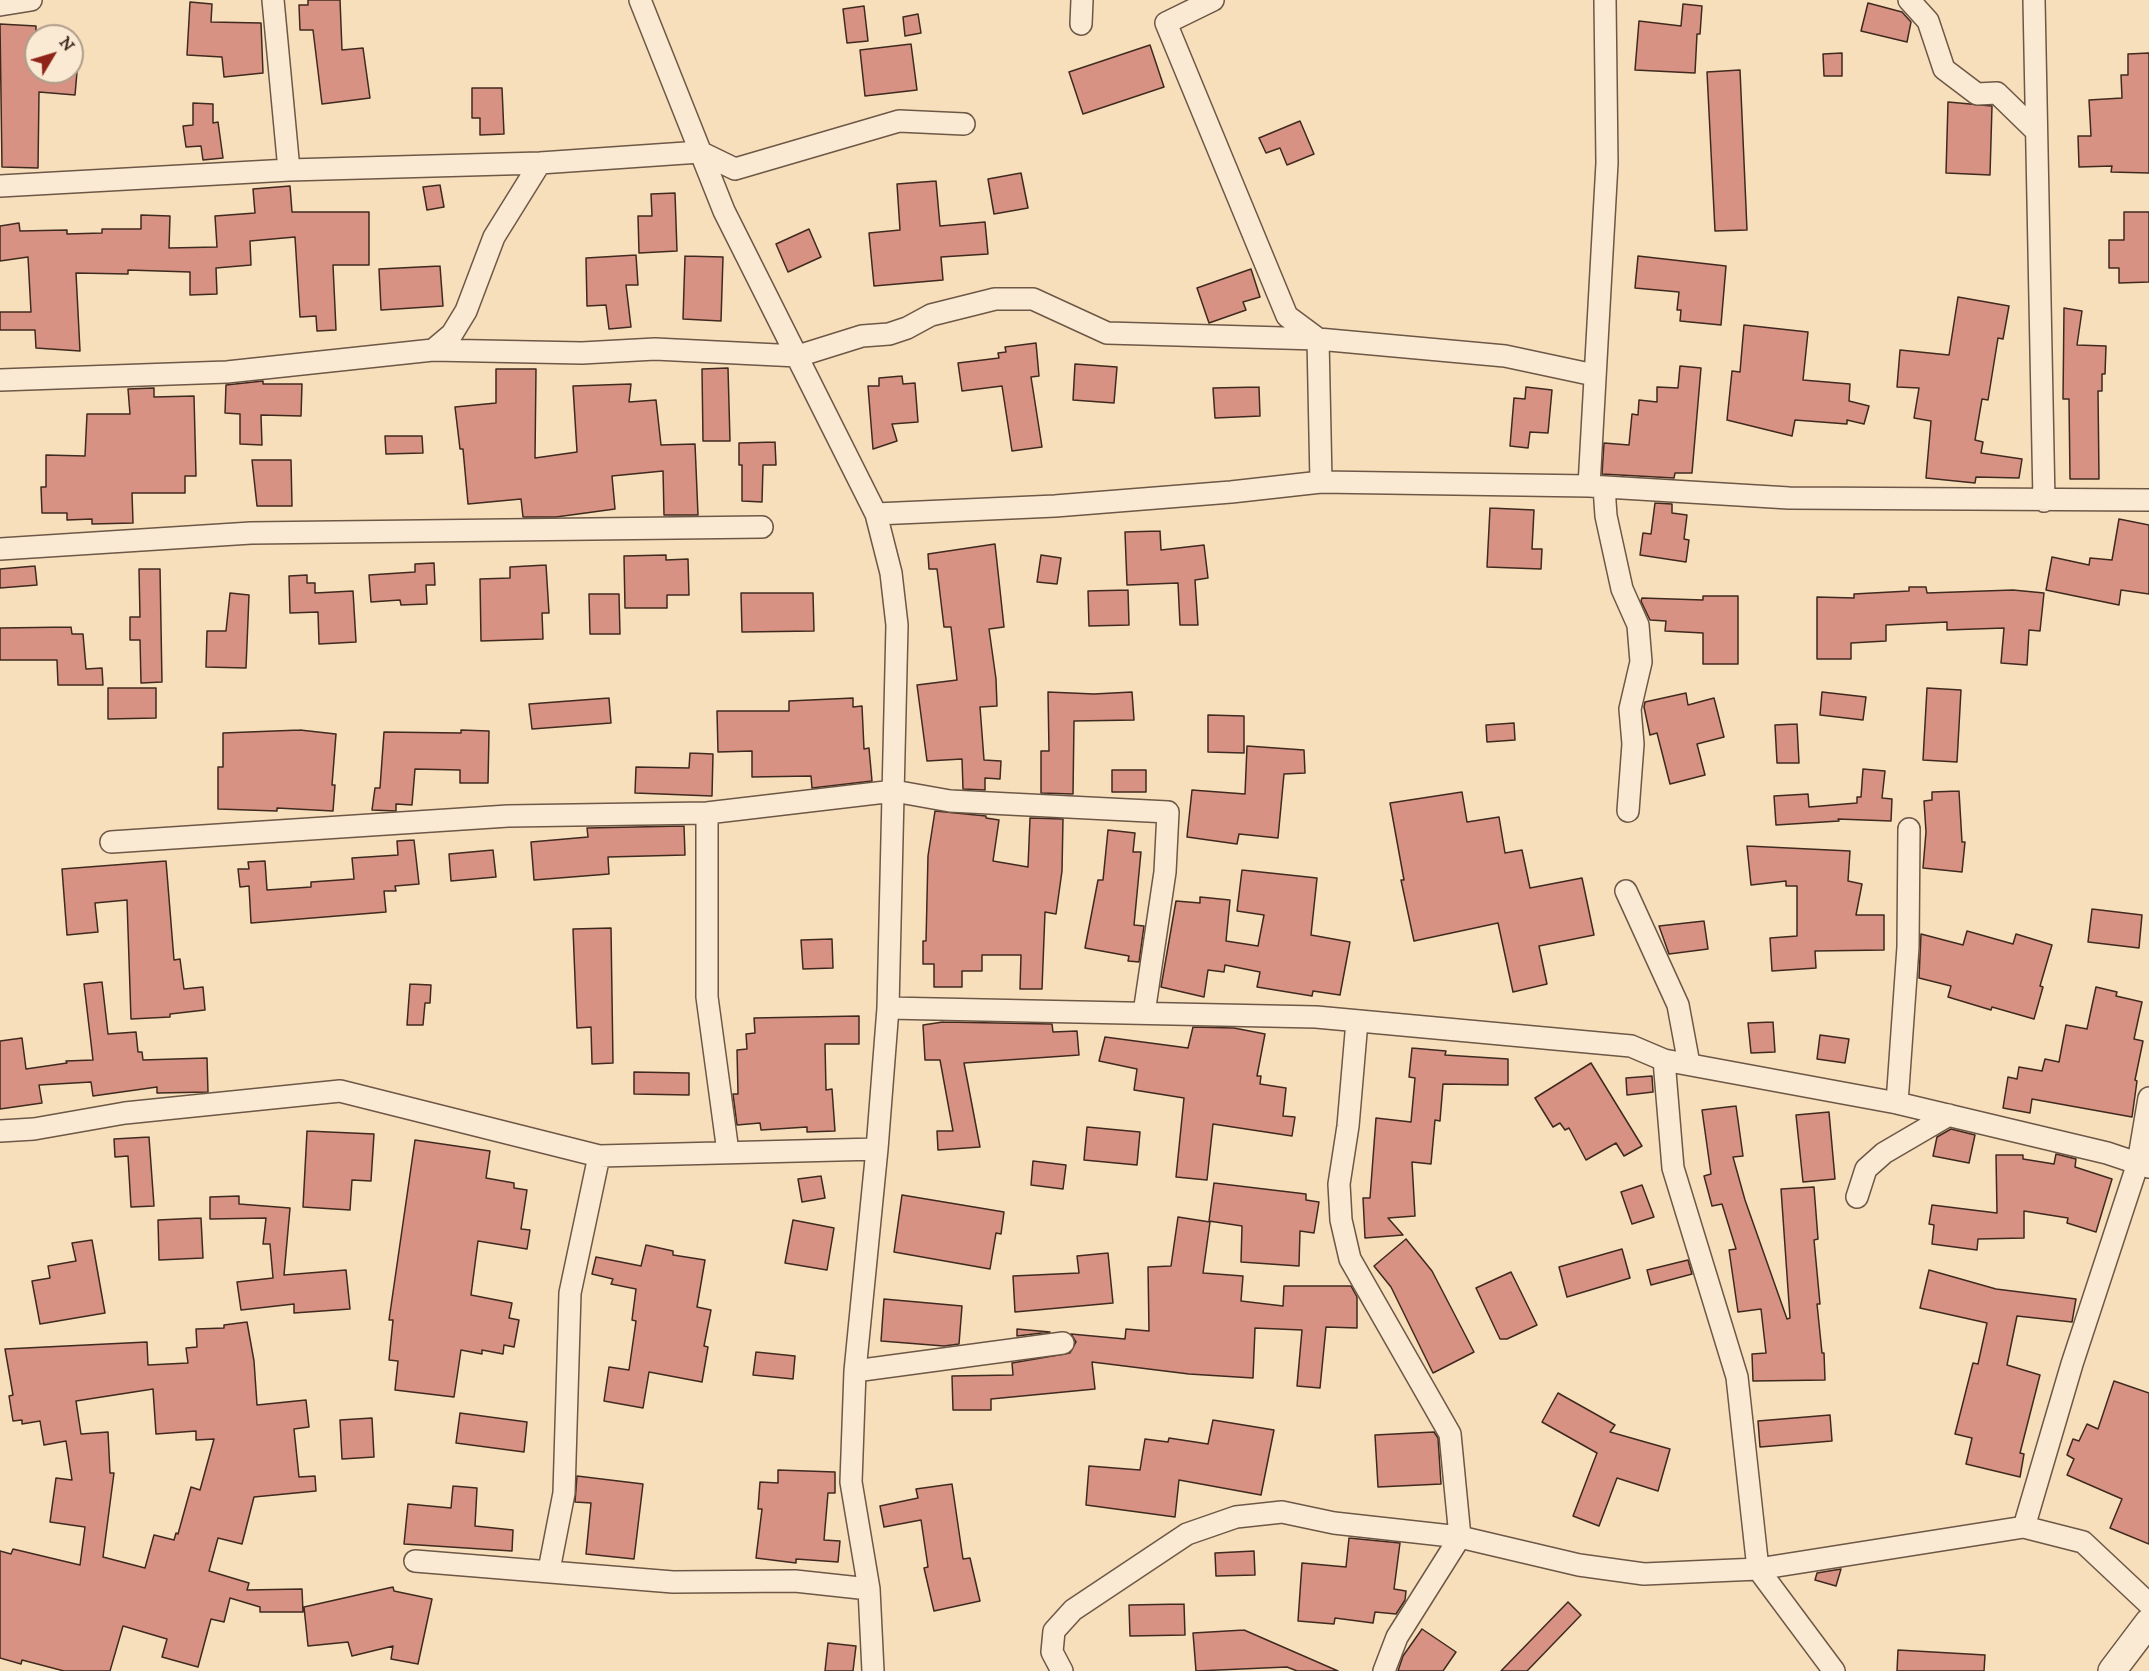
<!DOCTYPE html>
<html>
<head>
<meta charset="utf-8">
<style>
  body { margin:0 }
  #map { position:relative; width:2149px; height:1671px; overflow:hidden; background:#f8dfbb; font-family:"IM FELL DW Pica",serif }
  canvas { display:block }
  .north { position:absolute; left:24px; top:24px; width:60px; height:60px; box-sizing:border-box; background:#faead3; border:2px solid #af9d8b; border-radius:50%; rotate:52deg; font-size:16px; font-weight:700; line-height:24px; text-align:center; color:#3f2a1f }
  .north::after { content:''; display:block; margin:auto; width:21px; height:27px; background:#8f2418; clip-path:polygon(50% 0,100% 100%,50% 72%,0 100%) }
</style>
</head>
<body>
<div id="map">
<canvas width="2149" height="1671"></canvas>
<div class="north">N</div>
</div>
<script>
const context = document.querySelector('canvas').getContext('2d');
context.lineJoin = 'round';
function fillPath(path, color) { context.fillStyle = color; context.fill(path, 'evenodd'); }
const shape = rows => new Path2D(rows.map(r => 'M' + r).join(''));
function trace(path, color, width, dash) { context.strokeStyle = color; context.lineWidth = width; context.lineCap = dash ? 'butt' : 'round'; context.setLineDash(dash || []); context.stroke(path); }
const building = shape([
  [308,0,340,0,342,50,363,48,370,98,322,104,313,30,300,30,299,5,308,5,308,0],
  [190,2,212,4,211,22,261,23,263,73,224,77,222,57,187,55,190,2],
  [1868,3,1902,12,1911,22,1907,42,1861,31,1868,3],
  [1683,4,1702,6,1700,34,1697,34,1695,73,1635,70,1639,21,1681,26,1683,4],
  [864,6,868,41,847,43,843,9,864,6],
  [918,14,921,33,905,36,903,17,918,14],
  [0,24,36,26,36,72,77,72,75,95,39,92,38,168,2,167,0,24],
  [911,44,917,90,865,96,860,50,911,44],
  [1150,45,1164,87,1083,114,1069,72,1150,45],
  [1842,53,1842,76,1824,76,1823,54,1842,53],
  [2149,53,2149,173,2111,172,2112,166,2079,167,2078,136,2091,136,2089,100,2122,98,2121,75,2128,75,2128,54,2149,53],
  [1740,70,1747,230,1715,231,1707,72,1740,70],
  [472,88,502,88,504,134,480,135,480,118,472,118,472,88],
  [1948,102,1992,106,1990,175,1946,173,1948,102],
  [193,103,213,104,213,123,218,122,223,158,203,160,201,146,186,147,183,126,193,125,193,103],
  [1300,121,1314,154,1287,165,1280,148,1266,153,1259,138,1300,121],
  [1021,173,1028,208,994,214,988,179,1021,173],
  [936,181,940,226,985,222,988,254,941,257,943,280,874,286,869,233,900,230,897,184,936,181],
  [440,185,444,207,427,210,423,187,440,185],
  [290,186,292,212,369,212,369,265,333,265,336,330,317,331,316,316,300,317,295,237,250,241,251,265,216,268,217,294,190,295,190,272,128,270,128,274,76,273,80,351,36,348,35,330,0,330,0,312,31,312,28,257,0,261,0,226,19,223,20,231,67,230,67,234,102,233,102,229,141,229,141,215,170,216,169,248,217,247,215,216,255,213,253,189,290,186],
  [675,193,677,251,639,253,638,216,652,216,651,194,675,193],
  [2124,212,2149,212,2149,282,2119,283,2119,268,2109,268,2109,240,2124,240,2124,212],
  [809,229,821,257,788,272,776,244,809,229],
  [636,255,638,285,626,285,631,327,609,329,606,305,587,306,586,258,636,255],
  [685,256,723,257,721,321,683,319,685,256],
  [1638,256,1726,266,1721,325,1680,321,1681,310,1677,310,1679,292,1635,288,1638,256],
  [440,266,443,306,381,310,379,269,440,266],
  [1251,269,1260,297,1243,302,1246,310,1209,323,1197,288,1251,269],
  [1958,297,2009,306,2003,339,1998,338,1988,400,1982,399,1975,440,1983,442,1981,453,2022,459,2019,478,1976,477,1975,483,1926,478,1931,421,1914,418,1919,388,1897,387,1900,350,1949,355,1958,297],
  [2064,308,2082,311,2077,345,2106,346,2105,374,2102,374,2102,391,2098,391,2099,479,2070,479,2069,399,2063,399,2064,308],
  [1744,325,1808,332,1803,380,1850,384,1849,401,1869,406,1864,424,1847,420,1847,424,1795,420,1792,436,1727,420,1732,371,1740,372,1744,325],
  [1036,343,1039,376,1031,377,1042,447,1012,451,1002,386,962,391,958,363,999,358,998,353,1006,352,1005,347,1036,343],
  [1075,364,1117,367,1114,403,1073,400,1075,364],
  [1680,366,1701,368,1692,473,1675,473,1674,478,1602,474,1604,443,1629,445,1632,414,1638,415,1639,400,1657,402,1657,387,1678,388,1680,366],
  [728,368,730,441,703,441,702,369,728,368],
  [496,369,536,369,535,458,577,452,573,386,631,384,629,402,656,400,661,445,695,444,698,515,664,515,663,471,612,476,615,509,556,517,523,517,521,499,468,504,463,449,460,449,455,407,496,403,496,369],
  [902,376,903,384,915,383,918,422,892,424,897,441,873,449,868,386,879,386,879,378,902,376],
  [263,381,263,384,302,384,301,416,261,415,262,445,240,444,240,414,225,413,226,385,263,381],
  [1259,387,1260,416,1215,418,1213,388,1259,387],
  [1526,387,1552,390,1548,433,1530,432,1528,448,1510,446,1514,398,1525,399,1526,387],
  [154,388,154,397,194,396,196,476,185,476,185,493,132,493,133,523,92,524,92,519,67,520,67,513,42,513,41,487,46,487,46,455,85,456,87,414,130,414,128,389,154,388],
  [385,436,422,436,423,453,386,454,385,436],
  [775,442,776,465,763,465,762,502,742,501,742,465,739,465,739,443,775,442],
  [252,460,291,460,292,506,257,506,252,460],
  [1655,503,1672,504,1672,513,1687,515,1684,539,1689,540,1686,562,1640,555,1643,533,1651,534,1655,503],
  [1490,508,1534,510,1532,549,1542,549,1541,569,1487,567,1490,508],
  [2119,519,2149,525,2149,594,2121,590,2119,605,2046,590,2052,557,2089,565,2090,558,2112,560,2119,519],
  [1160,531,1161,550,1204,545,1208,578,1195,580,1198,625,1180,625,1178,583,1127,585,1125,532,1160,531],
  [995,544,1004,627,989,629,996,679,997,706,980,707,984,760,1001,761,1000,779,985,778,985,790,963,789,962,759,927,761,917,685,957,680,951,627,944,627,937,569,929,569,928,554,995,544],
  [666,555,666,560,688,559,689,595,667,595,667,608,625,608,624,556,666,555],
  [1041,555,1061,558,1057,584,1037,582,1041,555],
  [434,563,435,585,426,585,427,604,401,605,400,600,371,602,369,575,415,572,415,564,434,563],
  [546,565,549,613,542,613,543,639,481,641,480,579,510,578,510,567,546,565],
  [35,566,37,585,0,588,0,569,35,566],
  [139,569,160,569,162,682,141,683,140,640,130,640,130,617,140,617,139,569],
  [307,575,307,583,315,583,315,593,353,591,356,642,319,644,318,612,290,613,289,576,307,575],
  [1909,587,1926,587,1927,593,2013,590,2044,593,2040,631,2029,630,2027,665,2001,663,2004,628,1947,630,1947,622,1886,625,1886,641,1851,643,1851,659,1817,659,1817,597,1854,598,1854,594,1909,591,1909,587],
  [1128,590,1129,625,1089,626,1088,591,1128,590],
  [230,593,249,595,246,668,206,667,207,631,226,631,230,593],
  [741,593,813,593,814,631,742,632,741,593],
  [589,594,619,594,620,634,590,634,589,594],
  [1703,596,1738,596,1738,664,1703,664,1703,633,1665,631,1666,621,1650,620,1641,601,1642,598,1703,600,1703,596],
  [71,627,72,634,83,634,86,669,102,668,103,685,58,685,57,660,0,660,0,628,71,627],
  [108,688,156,688,156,718,108,719,108,688],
  [1927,688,1961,690,1957,762,1923,760,1927,688],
  [1048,692,1094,694,1132,692,1134,720,1074,721,1073,794,1041,793,1041,751,1049,751,1048,692],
  [1822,692,1866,697,1863,720,1820,715,1822,692],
  [1686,693,1688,705,1714,698,1724,737,1697,744,1705,775,1670,784,1657,733,1650,735,1644,707,1645,702,1686,693],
  [609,698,611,723,532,729,529,704,609,698],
  [853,698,853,707,862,706,864,749,869,748,872,781,812,788,811,776,752,777,752,751,718,752,717,711,789,711,789,701,853,698],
  [1208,715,1244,716,1244,753,1208,752,1208,715],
  [1514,723,1515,740,1487,742,1486,725,1514,723],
  [1797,724,1799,763,1777,763,1775,725,1797,724],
  [300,730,336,734,332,785,335,785,333,811,277,808,277,811,218,809,218,767,223,767,223,733,300,730],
  [461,730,489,731,488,783,460,783,460,770,415,769,412,805,396,804,396,811,372,810,375,788,380,788,384,732,461,733,461,730],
  [1247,746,1304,750,1305,773,1284,774,1278,838,1239,834,1237,844,1187,837,1192,790,1245,794,1247,746],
  [690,753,713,754,712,796,635,793,636,767,689,768,690,753],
  [1863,769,1885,771,1882,798,1892,799,1891,821,1838,819,1839,821,1776,825,1774,796,1808,794,1809,807,1857,803,1857,797,1861,797,1863,769],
  [1112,770,1146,770,1146,792,1112,792,1112,770],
  [1959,791,1962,842,1965,842,1962,872,1923,868,1926,832,1924,801,1932,800,1932,792,1959,791],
  [1462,792,1467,822,1499,817,1505,853,1522,850,1530,888,1582,878,1594,935,1539,946,1547,984,1513,992,1498,923,1414,941,1401,880,1404,880,1390,803,1462,792],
  [935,811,986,816,986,818,999,820,993,861,1028,867,1030,818,1063,819,1062,871,1056,914,1045,912,1042,989,1020,989,1021,955,982,955,982,971,962,971,962,987,934,987,934,964,923,964,923,941,926,941,928,856,935,811],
  [684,826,685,855,608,857,609,874,534,880,531,842,588,837,587,828,684,826],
  [1108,830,1135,833,1133,852,1141,852,1134,925,1144,926,1139,962,1128,961,1129,956,1085,948,1098,880,1103,880,1108,830],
  [414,840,419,884,395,886,396,891,384,891,386,912,251,923,249,886,240,887,238,869,249,869,248,862,265,861,267,890,311,887,311,882,354,879,352,858,398,855,397,841,414,840],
  [1747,846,1850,851,1848,881,1862,884,1856,915,1884,915,1884,950,1815,951,1816,968,1772,971,1770,938,1797,936,1797,886,1786,886,1786,881,1751,885,1747,846],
  [493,850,496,877,451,881,449,854,493,850],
  [166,861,174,960,180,959,184,989,203,987,205,1010,170,1014,170,1017,131,1019,127,900,95,903,98,932,67,935,62,869,166,861],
  [1242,870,1317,878,1311,935,1350,942,1340,995,1313,991,1312,996,1257,987,1260,972,1225,965,1224,972,1208,970,1204,997,1161,987,1176,901,1200,903,1200,897,1230,900,1226,941,1258,946,1264,915,1237,911,1242,870],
  [2092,909,2142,915,2139,948,2088,942,2092,909],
  [1704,921,1708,949,1669,954,1659,926,1704,921],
  [611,928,613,1063,592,1064,591,1027,577,1028,573,929,611,928],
  [1967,931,2013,944,2016,934,2052,945,2040,986,2043,987,2034,1019,1992,1007,1991,1010,1948,997,1951,986,1919,978,1921,934,1963,945,1967,931],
  [832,939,833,968,803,969,801,940,832,939],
  [102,982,108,1034,136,1032,138,1052,142,1052,143,1060,207,1058,208,1092,157,1093,157,1087,93,1096,91,1082,39,1085,42,1103,0,1109,0,1041,22,1038,26,1069,67,1063,66,1061,93,1060,84,984,102,982],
  [410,984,431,985,430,1003,425,1003,423,1025,407,1025,410,984],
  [2096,987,2117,992,2116,996,2142,1002,2134,1039,2143,1041,2135,1080,2137,1081,2132,1117,2032,1099,2030,1113,2003,1108,2008,1077,2017,1079,2019,1067,2042,1071,2045,1059,2059,1062,2066,1025,2087,1029,2096,987],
  [859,1016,859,1044,825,1044,826,1090,832,1089,835,1131,807,1132,807,1127,761,1130,760,1123,737,1125,733,1094,738,1094,737,1050,747,1049,746,1034,755,1033,754,1018,859,1016],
  [943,1022,1052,1024,1053,1032,1077,1031,1079,1055,964,1063,980,1147,938,1150,937,1131,953,1131,940,1060,925,1060,923,1025,943,1022],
  [1773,1022,1775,1052,1751,1053,1748,1023,1773,1022],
  [1193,1027,1234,1028,1265,1034,1257,1076,1261,1076,1260,1084,1286,1088,1283,1116,1295,1117,1292,1136,1213,1124,1207,1180,1176,1177,1184,1098,1134,1090,1137,1069,1099,1061,1105,1037,1188,1048,1193,1027],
  [1820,1035,1849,1039,1845,1063,1817,1059,1820,1035],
  [1412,1048,1446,1051,1445,1055,1508,1059,1508,1085,1443,1084,1440,1121,1435,1120,1431,1164,1412,1162,1415,1216,1388,1218,1403,1235,1365,1238,1363,1198,1370,1198,1376,1118,1411,1122,1415,1078,1409,1077,1412,1048],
  [1591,1063,1642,1146,1624,1156,1616,1143,1586,1160,1569,1128,1565,1130,1560,1123,1553,1127,1535,1098,1591,1063],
  [634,1072,689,1073,689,1095,634,1094,634,1072],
  [1652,1076,1653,1092,1627,1095,1626,1078,1652,1076],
  [1736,1106,1743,1156,1733,1157,1745,1200,1787,1319,1790,1318,1781,1189,1814,1187,1818,1239,1814,1240,1820,1304,1817,1304,1822,1353,1824,1353,1825,1380,1753,1381,1752,1354,1766,1353,1761,1309,1738,1312,1729,1250,1736,1249,1722,1204,1712,1206,1704,1176,1711,1174,1702,1110,1736,1106],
  [1829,1112,1835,1179,1803,1182,1796,1115,1829,1112],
  [1087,1127,1140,1132,1137,1165,1084,1160,1087,1127],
  [1951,1129,1975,1135,1969,1163,1933,1156,1937,1137,1951,1129],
  [307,1131,374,1134,371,1181,352,1180,350,1210,303,1207,307,1131],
  [149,1137,154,1206,131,1207,128,1156,115,1157,114,1139,149,1137],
  [415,1140,490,1151,486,1178,514,1183,514,1188,527,1190,521,1229,530,1230,527,1249,478,1241,471,1295,512,1303,509,1318,519,1320,514,1347,504,1345,503,1354,482,1350,482,1354,461,1350,454,1397,395,1390,398,1361,389,1360,393,1320,389,1320,415,1140],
  [2056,1154,2076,1159,2075,1167,2112,1179,2096,1232,2067,1223,2068,1218,2024,1211,2024,1238,1978,1239,1977,1250,1932,1244,1934,1225,1929,1224,1932,1205,1997,1213,1996,1155,2023,1155,2023,1159,2054,1164,2056,1154],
  [1033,1161,1066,1165,1063,1189,1031,1185,1033,1161],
  [821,1176,825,1198,802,1202,798,1179,821,1176],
  [1214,1183,1306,1194,1306,1200,1319,1202,1314,1233,1300,1231,1299,1266,1241,1262,1242,1226,1209,1221,1214,1183],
  [1642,1185,1654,1217,1632,1224,1621,1192,1642,1185],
  [902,1195,1004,1212,1001,1234,996,1233,990,1269,894,1252,902,1195],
  [239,1196,239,1204,290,1208,284,1275,346,1270,350,1309,294,1313,294,1304,241,1310,237,1282,273,1278,270,1244,263,1244,266,1218,210,1219,210,1197,239,1196],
  [1178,1217,1210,1222,1203,1273,1243,1276,1241,1301,1283,1306,1284,1286,1351,1286,1357,1297,1357,1328,1326,1327,1320,1388,1297,1386,1302,1330,1255,1328,1253,1378,1189,1374,1092,1362,1095,1389,991,1399,991,1410,953,1410,952,1376,1013,1375,1012,1363,1070,1353,1076,1342,1071,1334,1125,1339,1126,1329,1149,1331,1148,1267,1171,1266,1178,1217],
  [201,1218,203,1258,159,1260,158,1220,201,1218],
  [793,1220,834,1228,827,1270,785,1263,793,1220],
  [1406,1239,1432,1271,1474,1352,1433,1373,1391,1287,1374,1266,1406,1239],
  [92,1240,105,1313,40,1324,32,1281,50,1278,48,1266,76,1261,72,1243,92,1240],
  [646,1245,673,1251,673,1255,705,1260,697,1307,711,1310,704,1346,708,1347,702,1382,649,1372,643,1408,604,1401,609,1367,629,1370,636,1321,632,1320,636,1289,611,1284,613,1279,592,1274,596,1257,641,1266,646,1245],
  [1622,1249,1630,1278,1567,1297,1559,1267,1622,1249],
  [1108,1253,1113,1303,1015,1312,1013,1276,1079,1273,1077,1256,1108,1253],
  [1688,1260,1692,1274,1651,1285,1647,1270,1688,1260],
  [1929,1270,1996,1289,2076,1299,2072,1322,2017,1316,2007,1365,2040,1375,2020,1453,2024,1454,2020,1477,1966,1464,1972,1438,1955,1434,1973,1363,1978,1364,1987,1323,1920,1308,1929,1270],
  [1511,1272,1537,1325,1507,1339,1500,1339,1476,1288,1511,1272],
  [884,1299,962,1306,959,1344,944,1346,881,1341,884,1299],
  [247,1322,254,1361,257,1405,306,1400,309,1427,294,1429,299,1477,315,1476,316,1491,254,1497,242,1544,218,1538,209,1571,249,1583,247,1590,302,1589,303,1612,260,1612,260,1607,230,1598,224,1622,211,1619,198,1667,162,1657,167,1639,123,1626,110,1671,64,1671,22,1660,21,1664,0,1658,0,1551,11,1554,13,1549,80,1565,85,1527,50,1522,56,1478,72,1480,66,1441,44,1445,40,1421,22,1424,22,1420,13,1421,9,1396,13,1395,5,1349,147,1342,148,1365,188,1363,186,1348,197,1347,196,1329,224,1328,224,1325,247,1322],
  [153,1389,156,1434,196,1431,196,1440,214,1439,200,1490,191,1487,178,1534,176,1533,174,1540,154,1535,145,1568,103,1557,114,1473,110,1473,108,1432,81,1434,76,1401,153,1389],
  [1017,1329,1050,1332,1017,1336,1017,1329],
  [756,1352,795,1356,793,1379,753,1375,756,1352],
  [2114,1381,2149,1393,2149,1544,2110,1528,2122,1499,2067,1475,2074,1459,2067,1455,2073,1439,2079,1441,2087,1424,2098,1429,2114,1381],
  [1558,1393,1615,1425,1610,1432,1670,1449,1658,1491,1617,1478,1599,1526,1573,1516,1597,1453,1542,1422,1558,1393],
  [460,1413,527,1422,524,1452,456,1443,460,1413],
  [1830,1415,1832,1441,1760,1447,1758,1421,1830,1415],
  [372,1418,374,1457,342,1459,340,1420,372,1418],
  [1213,1420,1274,1430,1261,1495,1179,1480,1175,1517,1086,1505,1089,1466,1140,1470,1145,1439,1168,1442,1169,1438,1208,1444,1213,1420],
  [1434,1432,1438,1438,1441,1484,1378,1487,1375,1435,1434,1432],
  [778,1470,835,1472,835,1493,828,1493,824,1540,840,1541,838,1562,796,1559,796,1563,756,1558,762,1509,758,1509,760,1482,778,1483,778,1470],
  [577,1476,643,1484,634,1559,586,1554,591,1503,575,1502,577,1476],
  [952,1484,963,1559,970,1558,980,1601,934,1611,924,1568,928,1567,921,1520,884,1527,880,1506,918,1498,916,1489,952,1484],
  [453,1486,477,1488,475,1526,513,1530,512,1551,404,1544,408,1504,451,1508,453,1486],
  [1349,1538,1400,1543,1394,1589,1406,1591,1405,1600,1396,1614,1375,1612,1373,1623,1335,1618,1334,1624,1298,1621,1302,1563,1346,1567,1349,1538],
  [1254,1551,1255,1575,1216,1576,1215,1553,1254,1551],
  [1841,1569,1836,1586,1815,1580,1817,1573,1841,1569],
  [393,1587,394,1591,432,1599,418,1664,391,1659,393,1646,352,1656,348,1642,308,1646,304,1607,393,1587],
  [1568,1602,1581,1615,1527,1671,1501,1671,1568,1602],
  [1184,1604,1185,1635,1130,1636,1129,1605,1184,1604],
  [1422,1629,1456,1652,1443,1671,1398,1671,1403,1656,1422,1629],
  [1244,1630,1338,1671,1297,1671,1287,1667,1196,1671,1193,1633,1244,1630],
  [828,1643,856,1646,853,1671,825,1671,828,1643],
  [1898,1650,1985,1655,1984,1671,1897,1671,1898,1650]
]);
const minor = shape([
  [273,0,289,170],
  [640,0,724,211,876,514,891,573,897,625,888,1008,877,1149,855,1371,851,1482,869,1589,873,1671],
  [1213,0,1166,23,1287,316,1318,339,1321,482],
  [1909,0,1928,21,1944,69,1977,94,1997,93,2036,131],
  [2034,0,2044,501],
  [0,5,31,0],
  [1081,24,1082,0],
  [0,186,289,170,540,163,700,152,735,169,899,121,964,124],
  [433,350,452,334,466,311,494,237,540,163],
  [0,380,227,372,433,350,582,353,655,349,798,356,862,336,889,334,907,328,931,315,995,299,1033,299,1107,333,1318,339,1505,356,1594,375],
  [1589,486,1607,163,1605,0],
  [1604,487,1606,516,1622,589,1638,625,1641,662,1630,709,1633,744,1628,811],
  [876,514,1055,506,1231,492,1321,482,1589,486,1789,498,2149,500],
  [0,549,251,533,762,527],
  [707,813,707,997,728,1152],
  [111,842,508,816,707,813,894,791,950,801,1168,812,1165,872,1144,1013],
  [1626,891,1678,1005,1689,1064],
  [888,1008,1316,1017,1631,1046,1664,1060,1897,1103,2107,1153,2149,1167],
  [1357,1021,1348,1126,1339,1184,1341,1220,1350,1259,1450,1434,1460,1537,1397,1637,1384,1671],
  [1664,1060,1673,1168,1737,1377,1758,1569,1834,1671],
  [1897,1103,1908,947,1909,829],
  [0,1131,34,1129,125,1113,340,1091,599,1156,877,1149],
  [1857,1197,1866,1169,1884,1153,1949,1115],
  [855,1371,1063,1343],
  [2024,1527,2072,1364,2138,1163,2149,1098],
  [415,1561,673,1582,795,1581,869,1589],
  [549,1570,564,1493,570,1293,599,1156],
  [1062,1671,1052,1652,1054,1631,1073,1610,1187,1534,1236,1517,1282,1512,1334,1523,1460,1537,1579,1565,1644,1574,1758,1569,2024,1527,2083,1542,2149,1604]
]);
const tertiary = shape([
  [2112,1671,2149,1622]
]);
fillPath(building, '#d89283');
trace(building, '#3f2a1f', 1.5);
trace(minor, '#6d5746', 24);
trace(tertiary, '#6d5746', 30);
trace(minor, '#faead3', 21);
trace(tertiary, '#faead3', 27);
</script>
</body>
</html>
